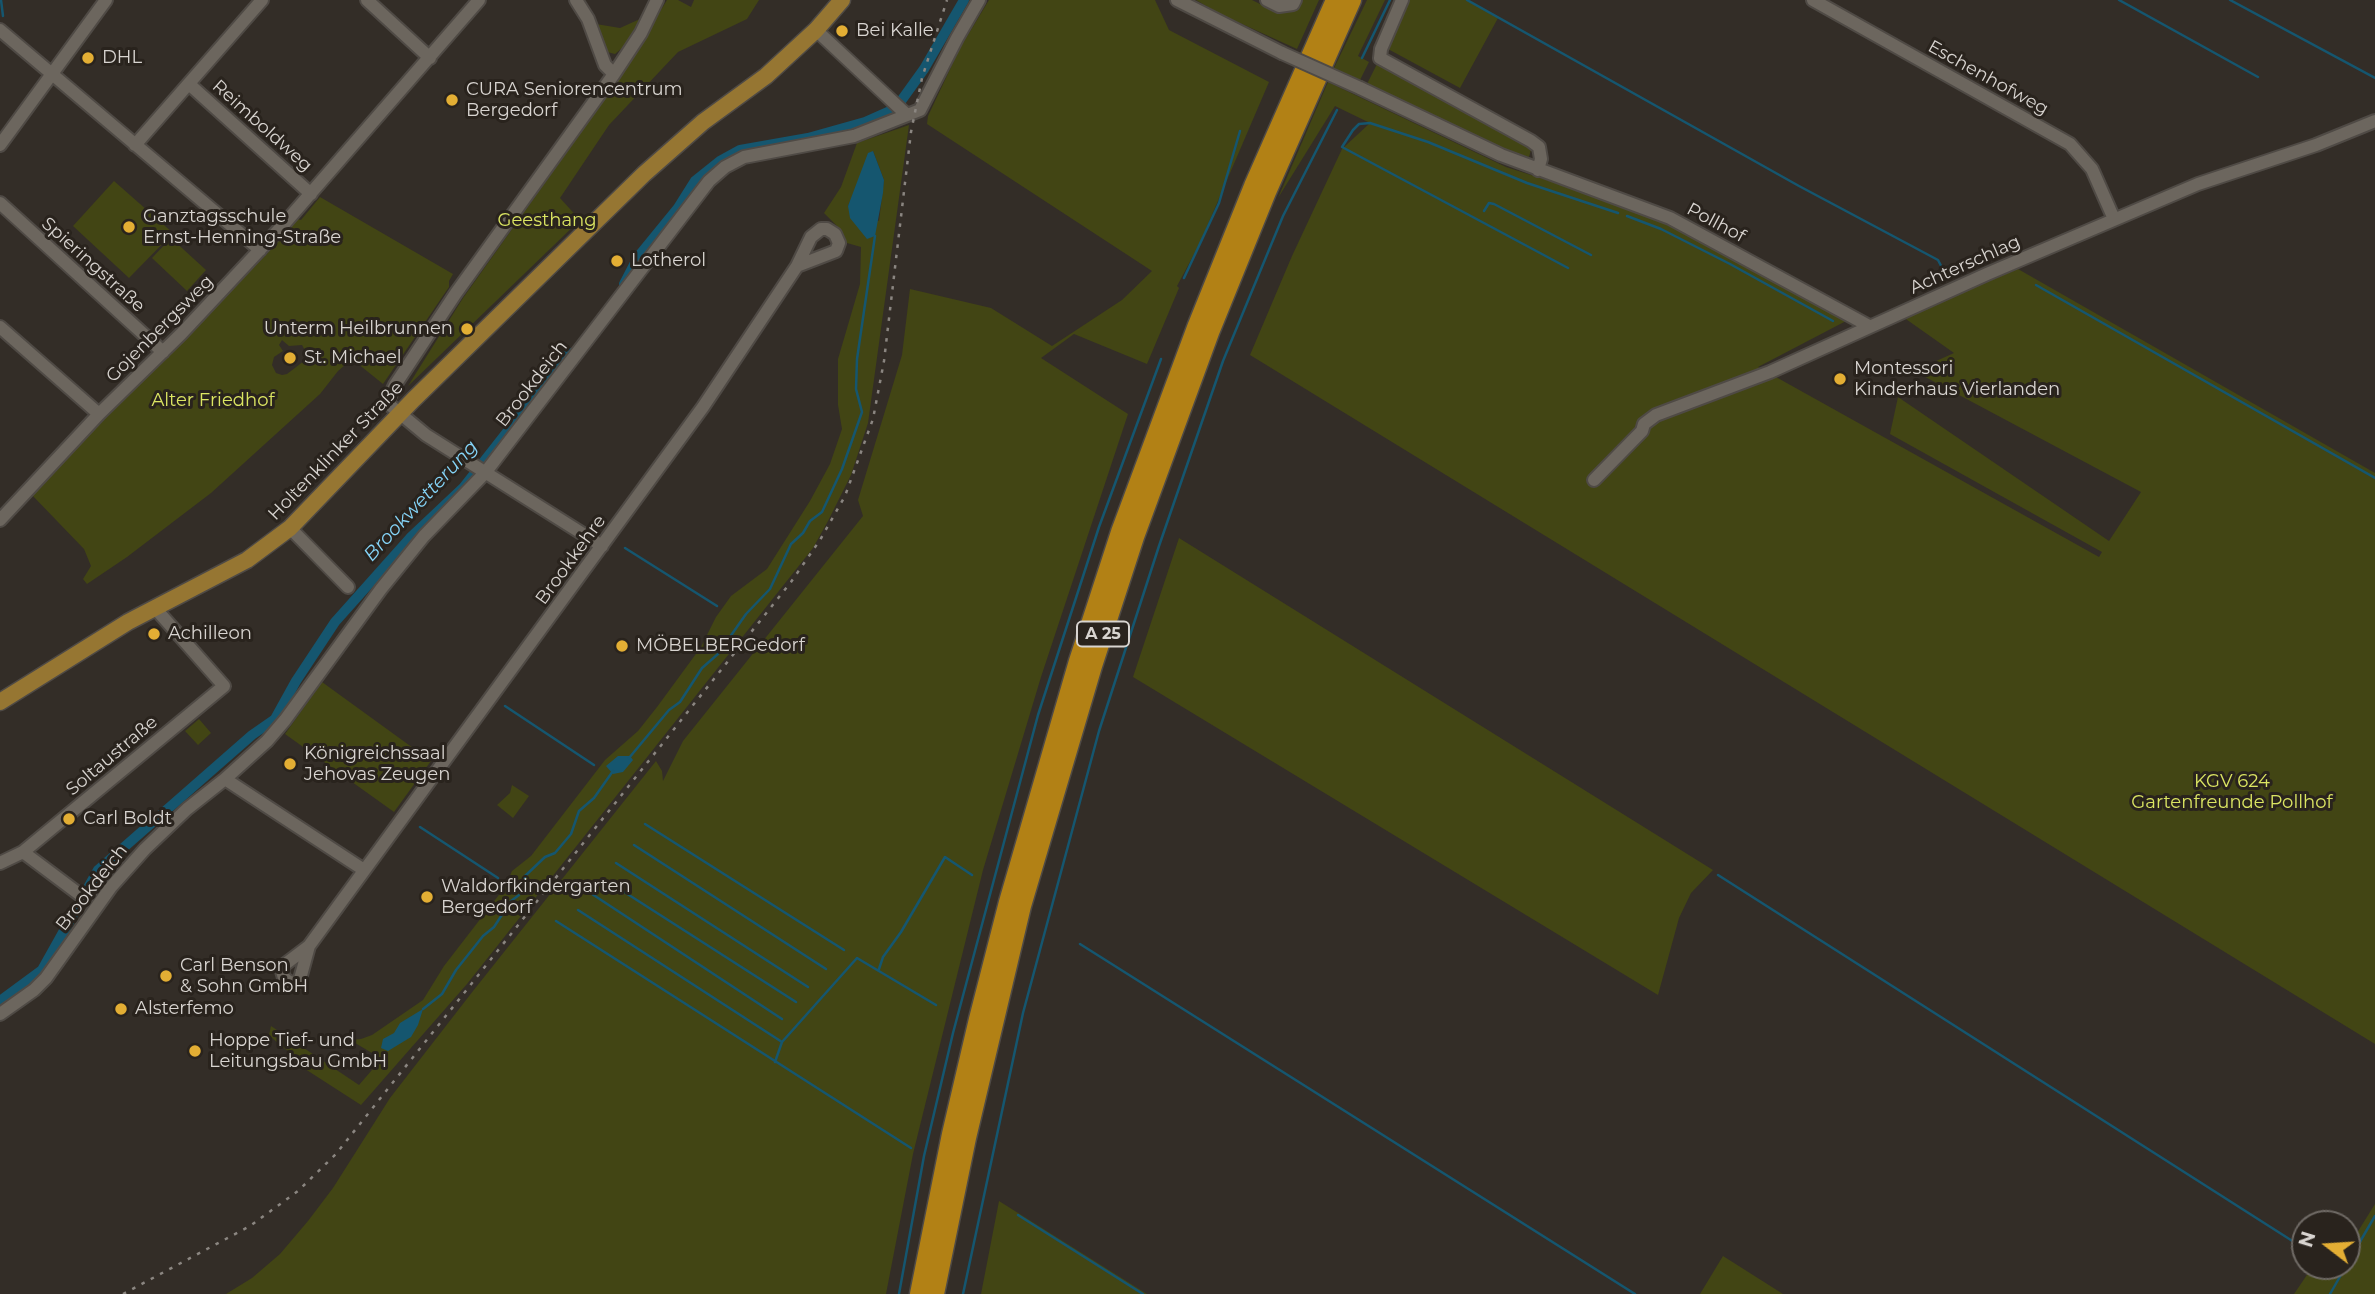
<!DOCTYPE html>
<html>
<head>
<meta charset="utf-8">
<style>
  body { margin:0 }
  #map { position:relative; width:2375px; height:1294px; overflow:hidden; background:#332d27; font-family:Montserrat,sans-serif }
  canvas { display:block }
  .north { position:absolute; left:2291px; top:1210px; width:70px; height:70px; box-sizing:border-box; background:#29231d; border:2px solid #6f6a65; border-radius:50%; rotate:287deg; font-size:19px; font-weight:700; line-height:28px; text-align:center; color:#d8d4d0 }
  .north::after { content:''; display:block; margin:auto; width:24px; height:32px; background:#e3ae34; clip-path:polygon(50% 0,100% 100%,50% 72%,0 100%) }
</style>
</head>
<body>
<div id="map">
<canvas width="2375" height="1294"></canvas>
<div class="north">N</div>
</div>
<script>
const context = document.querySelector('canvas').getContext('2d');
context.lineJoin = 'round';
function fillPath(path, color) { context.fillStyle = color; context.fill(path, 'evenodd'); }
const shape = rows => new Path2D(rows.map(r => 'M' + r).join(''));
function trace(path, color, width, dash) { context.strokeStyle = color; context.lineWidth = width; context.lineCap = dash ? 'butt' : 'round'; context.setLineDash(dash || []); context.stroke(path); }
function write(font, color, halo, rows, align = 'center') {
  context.font = font + ' Montserrat,sans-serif'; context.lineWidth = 6; context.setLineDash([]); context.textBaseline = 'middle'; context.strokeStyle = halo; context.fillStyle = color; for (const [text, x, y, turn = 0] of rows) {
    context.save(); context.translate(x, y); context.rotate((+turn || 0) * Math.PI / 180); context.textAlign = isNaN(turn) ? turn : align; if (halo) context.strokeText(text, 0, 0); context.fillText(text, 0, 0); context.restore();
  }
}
const green = shape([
  [667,0,678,0,691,7,694,0,759,0,747,19,678,52,609,125,560,198,580,220,408,386,463,298,621,76],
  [989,0,1155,0,1169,30,1269,82,1200,243,1177,286,1179,288,1147,364,1074,334,1041,358,1128,414,1041,677,983,870,913,1154,886,1294,226,1294,252,1278,280,1254,308,1221,333,1188,390,1098,473,991,656,761,662,771,663,781,683,741,863,516,858,500,902,355,910,289,991,308,1052,346,1122,300,1152,271,927,124,928,116,960,48],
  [1196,0,1252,0,1276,12,1297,9,1301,0,1319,0,1297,49,1218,13],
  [1367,0,1385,0,1358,56,1369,62,1360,80,1334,68],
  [1409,0,1467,0,1498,18,1460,88,1388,49],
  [640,19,627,44,615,54,607,52,596,24,620,28],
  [1379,60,1532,146,1529,157,1504,150,1367,84],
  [1328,82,1506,167,1640,210,1846,321,1758,367,2099,557,2102,552,1890,434,1898,397,2109,541,2141,492,1914,371,1954,353,1903,317,2018,269,2375,473,2375,1044,1250,355,1292,256,1342,149,1370,123,1335,106,1278,198],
  [909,125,868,423,851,475,828,521,813,548,467,984,361,1105,302,1067,305,1063,281,1046,269,1035,271,1026,359,1085,378,1063,372,1053,350,1040,361,1039,372,1035,423,1000,444,966,505,887,512,871,531,856,605,760,638,731,657,707,701,647,716,617,731,596,767,569,810,501,830,464,842,429,838,405,838,359,860,284,861,247,847,243,841,230,824,213,841,187,857,143],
  [873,151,884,180,879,221,848,206],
  [114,181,173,233,129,278,73,226],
  [320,197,453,274,449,281,449,287,383,384,352,359,338,371,320,394,211,493,127,557,87,584,83,579,91,566,84,549,31,494,266,255,297,219,301,220],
  [282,340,289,346,302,345,307,354,304,361,287,374,282,375,276,373,272,365,274,357,283,351,279,345],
  [171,238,206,270,187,291,152,258],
  [1179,538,1713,870,1691,893,1679,918,1658,995,1133,677],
  [322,682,431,761,394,812,285,734],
  [199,719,211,733,198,745,185,731],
  [512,785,529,796,513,818,497,805,510,793],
  [999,1201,1147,1294,981,1294],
  [2375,1204,2375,1294,2294,1294,2313,1266,2335,1268,2336,1266,2347,1266,2347,1249],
  [1723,1256,1783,1294,1700,1294]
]);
const water = shape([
  [873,151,884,180,883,193,875,236,867,239,850,218,848,206,868,153],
  [618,756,630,756,633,760,623,772,613,774,606,766],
  [423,1009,418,1025,411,1037,388,1051,381,1048,383,1039,394,1033,400,1023]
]);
const stream = shape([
  [1,0,3,16],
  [1467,0,1799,186,1938,260,1948,279],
  [2119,0,2258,77],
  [2230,0,2375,78],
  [1362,58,1390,0],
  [1484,211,1489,203,1494,204,1591,255],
  [1627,216,1661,229,1730,264,1833,321],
  [1568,268,1342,147,1353,130,1359,124,1370,123,1428,142,1527,183,1618,213],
  [1184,278,1219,203,1240,131],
  [2036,285,2375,478],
  [625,548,717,606],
  [505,706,594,765],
  [629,758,669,710,680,702,702,668,718,654,746,614,770,589,791,544,803,533,810,521,822,512,842,469,862,412,856,389,857,359,875,236],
  [645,824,844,950],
  [420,827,498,878],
  [634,845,826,969],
  [616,863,808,987],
  [1718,875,2305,1249],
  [604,879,796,1002],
  [524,887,525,876,545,857,555,853,571,834,579,811,594,798,613,771],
  [592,894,782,1019],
  [578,910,782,1042],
  [556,921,911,1148],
  [1080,944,1635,1294],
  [879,969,883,957,901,932,945,857,972,875],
  [423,1009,442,994,456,970,483,936,494,927,511,901,519,895],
  [775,1062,782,1042,857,958,936,1005],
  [1018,1215,1143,1294],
  [2347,1264,2375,1216],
  [899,1294,924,1156,953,1033,1038,715,1099,527,1161,359],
  [963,1294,1023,1013,1099,731,1159,546,1223,361,1283,216,1337,110],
  [2330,1294,2346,1266]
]);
const canal = shape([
  [624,284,638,257,678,208,695,181,720,161,740,150,808,138,865,122,892,110,901,101,924,69,964,0],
  [0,1001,42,970,98,870,252,735,275,719,296,681,335,622,410,538,463,488,569,353]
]);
const minor = shape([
  [367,0,430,58],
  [576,0,588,19,605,65,614,74],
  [1177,0,1282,53],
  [1267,0,1279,6,1293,4,1295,0],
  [1402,0,1381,49,1380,58,1531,141,1539,147,1541,159,1538,170],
  [1813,0,2070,144,2092,169,2114,219],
  [0,30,260,250],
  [816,30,907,115],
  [189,84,311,194],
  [1360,88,1501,155,1670,218,1869,326],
  [0,145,106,0],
  [135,145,262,0],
  [0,203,163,352],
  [0,327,99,414],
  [1594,480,1642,431,1644,424,1656,415,1770,372,1987,274,2198,184,2316,145,2375,121],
  [0,520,99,414,181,334,284,224,479,0],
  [290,528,348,587],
  [602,546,426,435,391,406,388,400,395,385,456,293,614,74,641,33,657,0],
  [225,779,364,870],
  [23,852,79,894],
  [0,863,23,852,224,686,155,608],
  [309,946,284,965,282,971,284,978,289,982,296,983,300,979,309,946,703,407,797,266,811,237,821,229,827,229,835,234,839,243,836,251,797,266],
  [0,1014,34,990,46,978,111,887,145,849,187,809,225,779,267,741,285,720,381,589,424,536,485,473,709,181,725,167,744,157,854,136,920,110,957,38,979,0]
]);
const major = shape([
  [0,702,128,622,247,560,290,528,413,400,644,174,703,122,766,76,816,30,842,0]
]);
const highway = shape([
  [919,1294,951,1134,978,1019,1008,902,1078,661,1120,532,1197,325,1253,186,1335,0],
  [935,1294,967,1138,1022,906,1093,666,1135,537,1211,330,1267,192,1352,0]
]);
const rail = shape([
  [123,1294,250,1226,298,1191,336,1154,791,582,820,540,845,496,873,419,884,361,911,132,922,78,947,0]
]);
const minorBridge = shape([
  [1282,53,1360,88]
]);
const markers = [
  [842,31,7,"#e3ae34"],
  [88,58,7,"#e3ae34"],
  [452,100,7,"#e3ae34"],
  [129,227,7,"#e3ae34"],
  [617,261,7,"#e3ae34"],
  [467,329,7,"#e3ae34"],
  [290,358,7,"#e3ae34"],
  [1840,379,7,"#e3ae34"],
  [154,634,7,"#e3ae34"],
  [622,646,7,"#e3ae34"],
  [290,764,7,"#e3ae34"],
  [69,819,7,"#e3ae34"],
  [427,897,7,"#e3ae34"],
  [166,976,7,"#e3ae34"],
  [121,1009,7,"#e3ae34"],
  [195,1051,7,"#e3ae34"]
];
const shields = [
  [1103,634,52]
];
const shieldNames = [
  ["A 25",1103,634]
];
const poiNames = [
  ["Bei Kalle",856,31],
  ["DHL",102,58],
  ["CURA Seniorencentrum",466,90],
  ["Bergedorf",466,111],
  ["Ganztagsschule",143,217],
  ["Ernst-Henning-Straße",143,238],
  ["Lotherol",631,261],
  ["Unterm Heilbrunnen",453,329,"right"],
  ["St. Michael",304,358],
  ["Montessori",1854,369],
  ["Kinderhaus Vierlanden",1854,390],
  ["Achilleon",168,634],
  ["MÖBELBERGedorf",636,646],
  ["Königreichssaal",304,754],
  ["Jehovas Zeugen",304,775],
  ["Carl Boldt",83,819],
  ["Waldorfkindergarten",441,887],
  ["Bergedorf",441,908],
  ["Carl Benson",180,966],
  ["& Sohn GmbH",180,987],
  ["Alsterfemo",135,1009],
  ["Hoppe Tief- und",209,1041],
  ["Leitungsbau GmbH",209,1062]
];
const streetNames = [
  ["Eschenhofweg",1988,78,29],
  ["Reimboldweg",262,126,42],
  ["Pollhof",1716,223,28],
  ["Spieringstraße",93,265,42],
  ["Achterschlag",1965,265,-24],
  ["Gojenbergsweg",160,329,-45],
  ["Brookdeich",532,384,-52],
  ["Holtenklinker Straße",336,451,-46],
  ["Brookkehre",571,560,-54],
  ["Soltaustraße",112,756,-40],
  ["Brookdeich",92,888,-52]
];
const parkNames = [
  ["Geesthang",547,221],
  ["Alter Friedhof",213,401],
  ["KGV 624",2232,782],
  ["Gartenfreunde Pollhof",2232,803]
];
const waterNames = [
  ["Brookwetterung",421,501,-47]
];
fillPath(green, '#424514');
fillPath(water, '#15566f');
trace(stream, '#15566f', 2.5);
trace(canal, '#15566f', 10);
trace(minor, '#4f4a45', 16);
trace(major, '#4f4a45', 19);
trace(highway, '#4f4a45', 21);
trace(minor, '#6c665e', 12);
trace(major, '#967632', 16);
trace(highway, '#b28115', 18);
trace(rail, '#8b8681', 2.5, [3.5, 7]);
trace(minorBridge, '#4f4a45', 16, []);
trace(minorBridge, '#6c665e', 12);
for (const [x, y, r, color] of markers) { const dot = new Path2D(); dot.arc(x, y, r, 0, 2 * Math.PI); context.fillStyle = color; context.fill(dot); trace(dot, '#29231d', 2.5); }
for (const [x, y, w] of shields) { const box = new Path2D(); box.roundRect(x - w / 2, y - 12.5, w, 25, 5); context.fillStyle = '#29231d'; context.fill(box); trace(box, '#d8d4d0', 2); }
write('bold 16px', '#d8d4d0', null, shieldNames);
write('18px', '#d8d4d0', '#29231d', poiNames, 'left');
write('18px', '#d8d4d0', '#29231d', streetNames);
write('18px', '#dbe562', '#29231d', parkNames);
write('italic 19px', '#85d4f7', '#29231d', waterNames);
</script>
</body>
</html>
